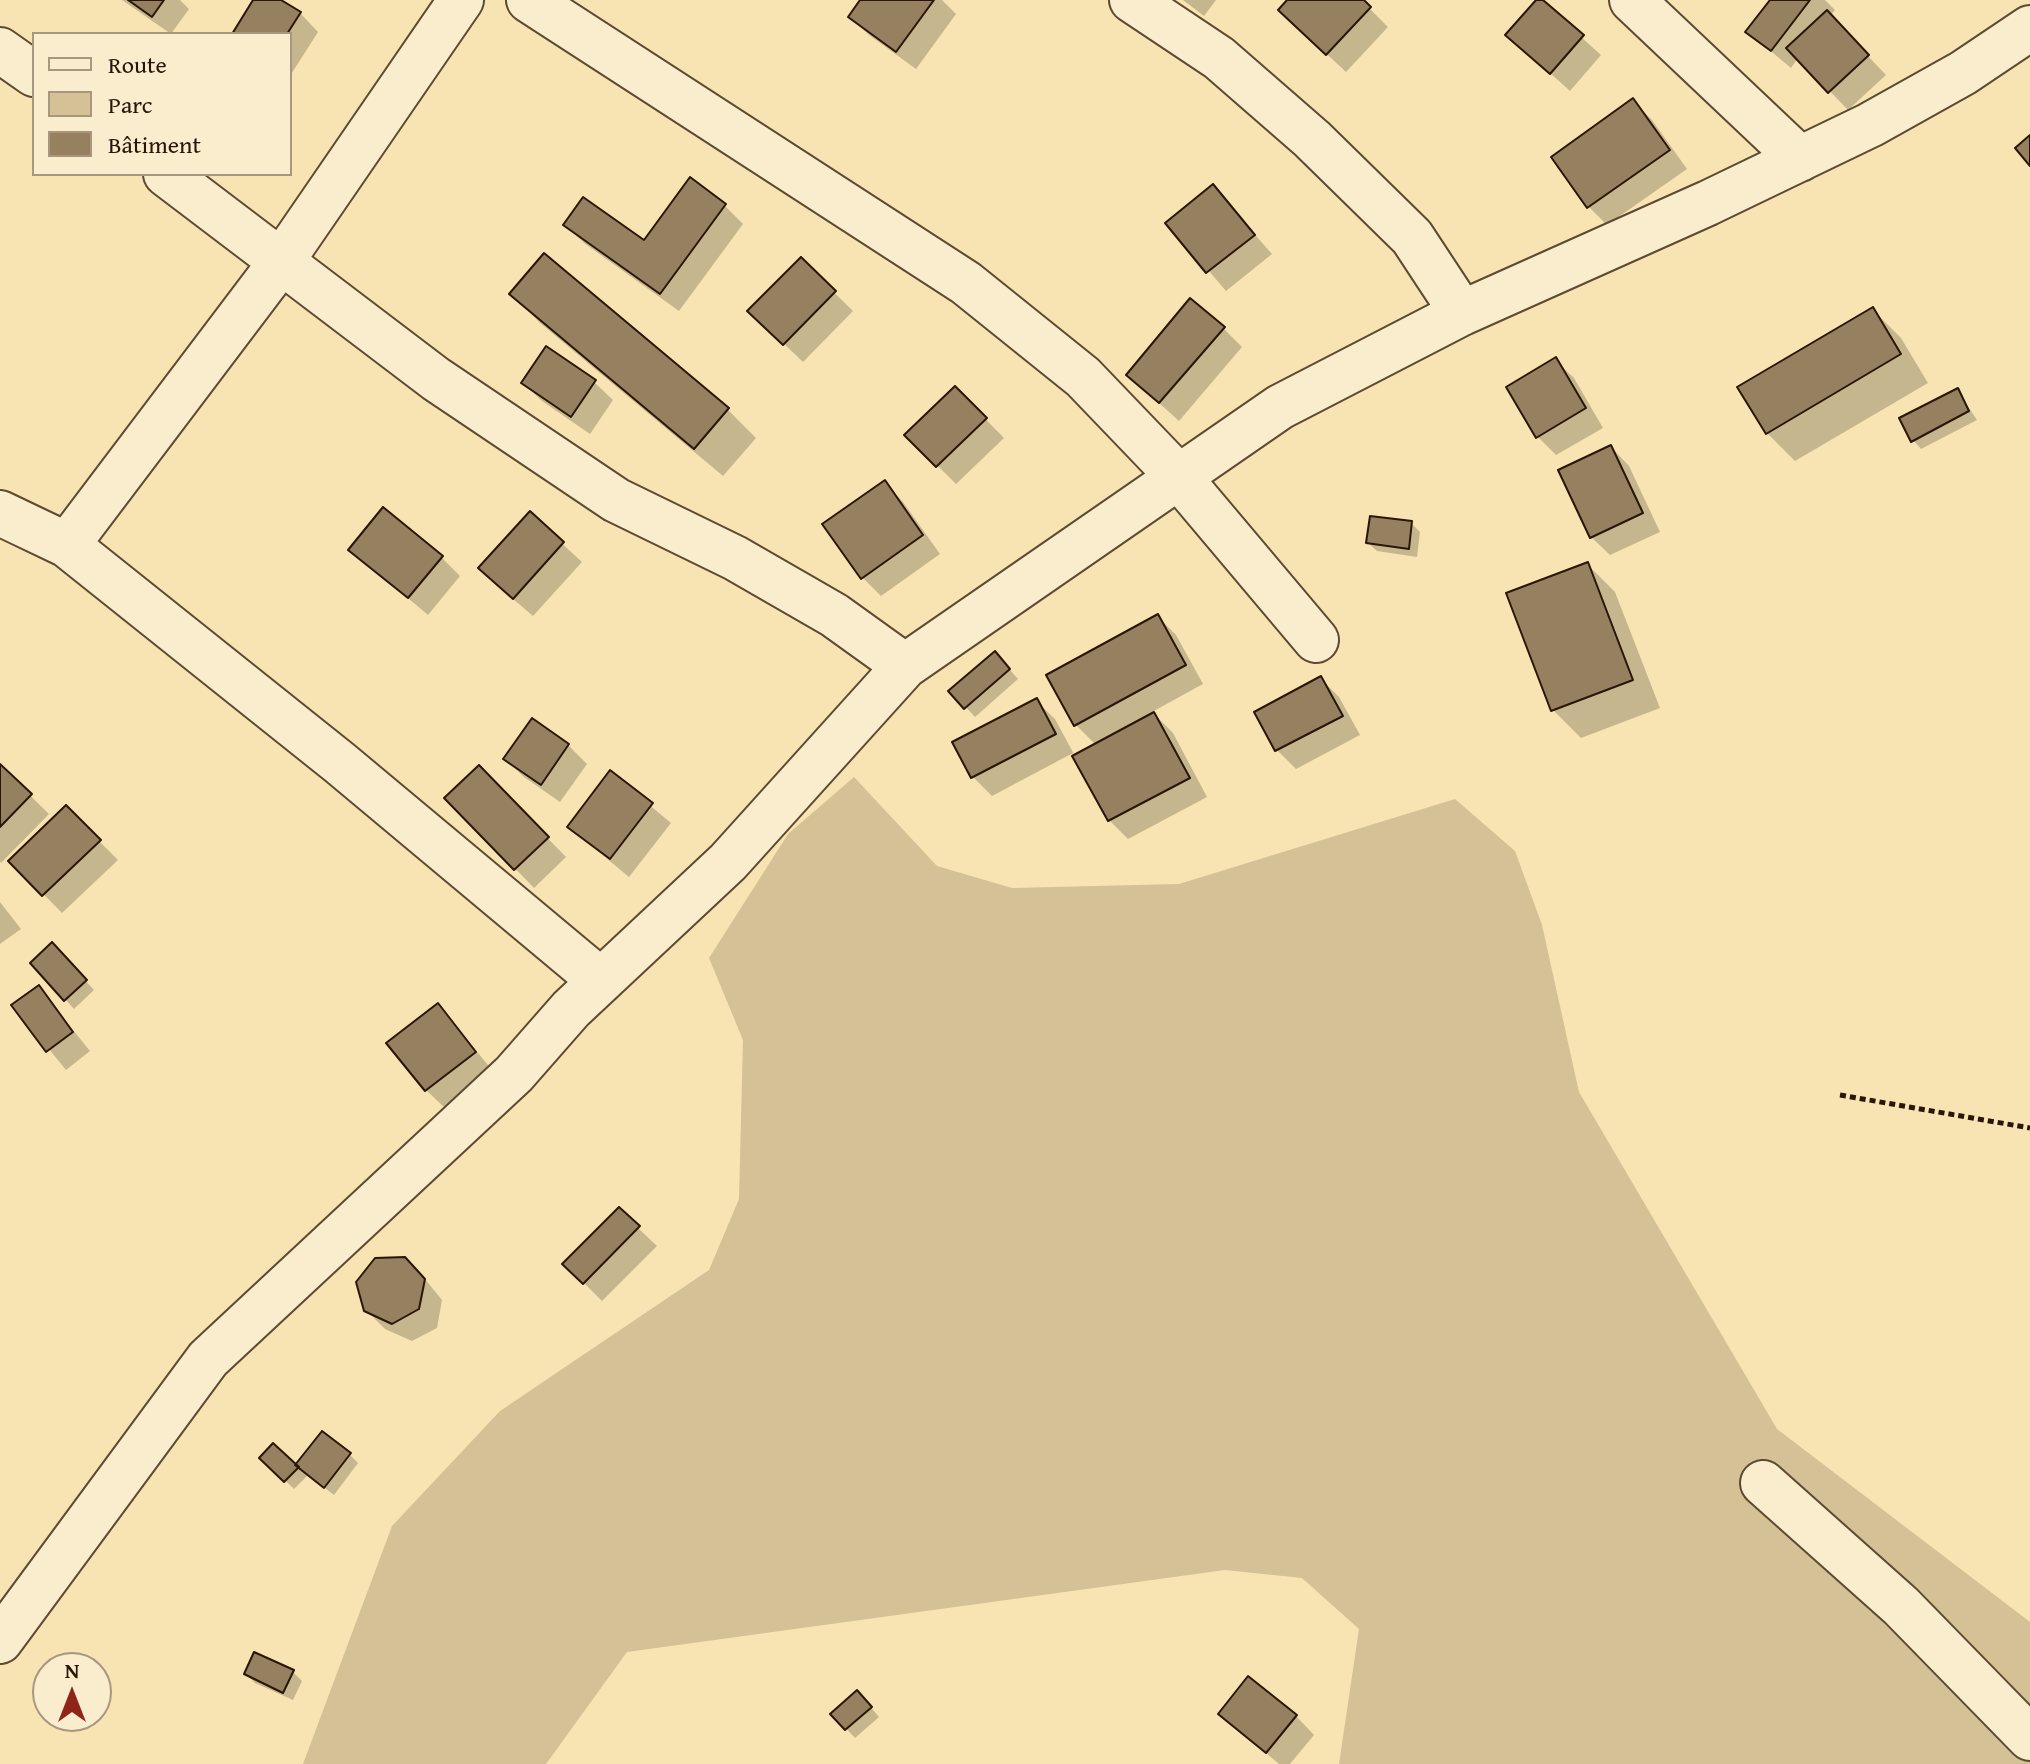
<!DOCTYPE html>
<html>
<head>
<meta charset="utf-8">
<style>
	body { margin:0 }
	#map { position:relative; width:2030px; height:1764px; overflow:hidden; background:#f7e4b2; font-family:"Gentium Book Plus",serif }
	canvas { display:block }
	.legend { position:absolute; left:32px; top:32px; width:260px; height:144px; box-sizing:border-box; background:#faedcd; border:2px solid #a7977e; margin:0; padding:10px 14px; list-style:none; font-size:24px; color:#2a1608 }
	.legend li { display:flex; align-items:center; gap:16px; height:40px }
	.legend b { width:40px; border:2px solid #a7977e }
	.north { position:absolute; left:32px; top:1652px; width:80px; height:80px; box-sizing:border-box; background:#faedcd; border:2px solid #a7977e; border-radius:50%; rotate:0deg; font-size:22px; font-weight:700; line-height:32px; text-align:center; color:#2a1608 }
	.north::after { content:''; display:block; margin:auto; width:28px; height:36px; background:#8f2418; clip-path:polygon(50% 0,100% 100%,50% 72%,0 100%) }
</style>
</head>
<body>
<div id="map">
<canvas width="2030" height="1764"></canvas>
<ul class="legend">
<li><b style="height:10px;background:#faedcd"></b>Route</li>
<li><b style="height:22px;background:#d4c195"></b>Parc</li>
<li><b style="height:22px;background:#958160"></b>Bâtiment</li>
</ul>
<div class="north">N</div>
</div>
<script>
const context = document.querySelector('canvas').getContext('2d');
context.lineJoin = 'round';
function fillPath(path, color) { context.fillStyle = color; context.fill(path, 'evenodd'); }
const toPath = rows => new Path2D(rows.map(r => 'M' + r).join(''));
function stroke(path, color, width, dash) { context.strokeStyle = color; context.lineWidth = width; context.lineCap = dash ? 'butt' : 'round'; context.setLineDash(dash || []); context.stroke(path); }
fillPath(toPath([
	[854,777,937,866,1012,888,1179,884,1455,799,1515,851,1542,925,1579,1092,1777,1429,2030,1622,2030,1764,1339,1764,1359,1629,1302,1578,1225,1570,627,1652,546,1764,303,1764,392,1526,500,1411,709,1270,739,1199,743,1040,709,958,788,834]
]), '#d4c195');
fillPath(toPath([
	[122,0,180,0,189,9,171,34],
	[255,0,277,0,300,13,318,32,290,76,290,34,234,34],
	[862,0,942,0,956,14,916,69,869,35,850,17],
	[1183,0,1216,0,1204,16],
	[1290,0,1361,0,1388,27,1346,72,1299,28],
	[1540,0,1601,55,1570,91,1508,35],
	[1772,0,1825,0,1835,10,1830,16,1886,75,1848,110,1798,58,1791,68,1748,32],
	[1633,101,1652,120,1687,169,1607,225,1588,206],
	[1213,187,1272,254,1226,291,1168,223],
	[724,205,743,224,679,311,584,243,566,225,644,243],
	[544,255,728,410,756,438,723,476,539,322,512,294],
	[801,260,853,311,803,362,750,311],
	[1873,310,1901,338,1928,383,1795,461,1767,433],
	[1223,328,1242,347,1179,421,1128,375],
	[1555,360,1574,378,1603,428,1556,455,1538,437],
	[594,382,613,400,590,434,542,401,523,383],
	[955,388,1004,438,956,484,907,435],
	[1957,390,1977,420,1921,449,1913,440],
	[1611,447,1629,466,1660,532,1610,555,1591,537],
	[885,483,903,502,940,554,881,596,862,577],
	[530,514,582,562,533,616,499,587],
	[1411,523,1420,532,1417,557,1377,551,1368,543],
	[351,550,441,557,460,576,428,615],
	[1587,564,1615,592,1660,708,1581,738,1553,710,1509,594],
	[1157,616,1176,635,1203,684,1152,712,1173,733,1207,797,1128,839,1109,820,1073,753,992,796,973,777,955,743,1036,701,1055,719,1075,756,1096,745,1076,725],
	[1004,663,1018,679,975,717,951,691],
	[1321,679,1339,697,1360,735,1296,769,1277,750,1256,713],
	[568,745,587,764,560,802,524,777,505,759],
	[0,766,49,814,1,863,0,861],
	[479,768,566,857,534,888,447,798],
	[611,773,671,823,629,877,569,827],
	[66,808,118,860,62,913,11,861],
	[0,902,21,929,0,944],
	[61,954,94,990,74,1009,33,963],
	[39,988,90,1051,66,1070,14,1006],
	[438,1005,493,1071,445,1108,426,1090],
	[619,1210,657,1246,602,1301,565,1264],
	[424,1278,442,1300,437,1328,412,1341,385,1329,366,1310],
	[350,1455,358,1463,334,1495,308,1475,294,1489,262,1458,296,1467],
	[293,1672,302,1681,293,1700,255,1683,246,1674],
	[866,1702,879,1717,855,1738,833,1714],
	[1220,1714,1296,1716,1314,1735,1290,1764,1279,1764]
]), '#0003');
const building = toPath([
	[128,0,164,0,152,17,128,0],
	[253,0,281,0,301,12,287,34,232,34,253,0],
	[860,0,934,0,896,52,848,17,860,0],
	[1287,0,1364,0,1371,7,1326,55,1278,10,1287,0],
	[1536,0,1543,0,1584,35,1550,74,1505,35,1536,0],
	[1770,0,1810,0,1771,51,1745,32,1770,0],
	[1827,10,1869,55,1828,93,1786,48,1827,10],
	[1633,98,1670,150,1587,208,1551,157,1633,98],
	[2030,135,2030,166,2015,148,2030,135],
	[690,177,726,204,660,294,563,225,583,197,644,240,690,177],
	[1213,184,1255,235,1206,273,1165,223,1213,184],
	[544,253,729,408,694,449,509,294,544,253],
	[801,257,836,291,783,345,747,311,801,257],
	[1190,298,1225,327,1159,403,1126,375,1190,298],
	[1873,307,1901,354,1766,434,1737,387,1873,307],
	[546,346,596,380,571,417,521,383,546,346],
	[1556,357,1586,408,1536,438,1506,387,1556,357],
	[955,386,987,418,936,467,904,435,955,386],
	[1958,388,1969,411,1911,442,1899,418,1958,388],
	[1611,445,1643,513,1590,538,1558,470,1611,445],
	[885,480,923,535,861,579,822,524,885,480],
	[383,507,443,556,408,598,348,550,383,507],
	[530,511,564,542,513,599,478,568,530,511],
	[1370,516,1412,521,1409,549,1366,543,1370,516],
	[1588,562,1633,680,1551,711,1506,593,1588,562],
	[1158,614,1186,665,1074,726,1046,675,1158,614],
	[995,651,1010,669,964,709,948,691,995,651],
	[1321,676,1343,716,1275,751,1254,712,1321,676],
	[1037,698,1056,734,971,778,952,742,1037,698],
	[1154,712,1190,778,1108,821,1072,756,1154,712],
	[532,718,569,744,541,785,503,759,532,718],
	[0,764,32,794,0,827,0,764],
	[479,765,549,837,514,870,444,798,479,765],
	[610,770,653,803,610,859,567,827,610,770],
	[66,805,101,840,42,896,8,861,66,805],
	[52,942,87,980,64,1001,30,963,52,942],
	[39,985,73,1032,46,1052,11,1005,39,985],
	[438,1003,476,1052,425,1091,386,1043,438,1003],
	[619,1207,640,1226,583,1284,562,1264,619,1207],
	[405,1257,425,1279,419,1309,392,1324,364,1311,356,1282,375,1258,405,1257],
	[322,1431,351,1453,324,1488,295,1465,322,1431],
	[273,1443,299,1467,284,1482,259,1458,273,1443],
	[254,1652,294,1670,283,1693,244,1674,254,1652],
	[1248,1676,1297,1715,1266,1753,1218,1714,1248,1676],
	[857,1690,872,1707,845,1730,830,1714,857,1690]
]);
fillPath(building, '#958160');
stroke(building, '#2a1608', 2);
const street = toPath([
	[529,0,966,283,1083,377,1177,475,1316,640],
	[1132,0,1219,58,1312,139,1412,237,1462,313],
	[1632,0,1800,159],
	[0,50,34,74],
	[166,174,436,379,616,500,735,558,834,615,905,666],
	[0,513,67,545,340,763,601,981],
	[67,545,281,262,461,0],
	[1763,1483,1901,1606,2030,1738],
	[0,1641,208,1359,514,1074,571,1009,728,862,905,666,1280,407,1462,313,1708,203,1870,125,1963,73,2030,28]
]);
stroke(street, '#5d4a32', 48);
stroke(toPath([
	[1840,1095,2030,1128]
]), '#2a1608', 5, [6, 4]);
stroke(street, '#faedcd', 44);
</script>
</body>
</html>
